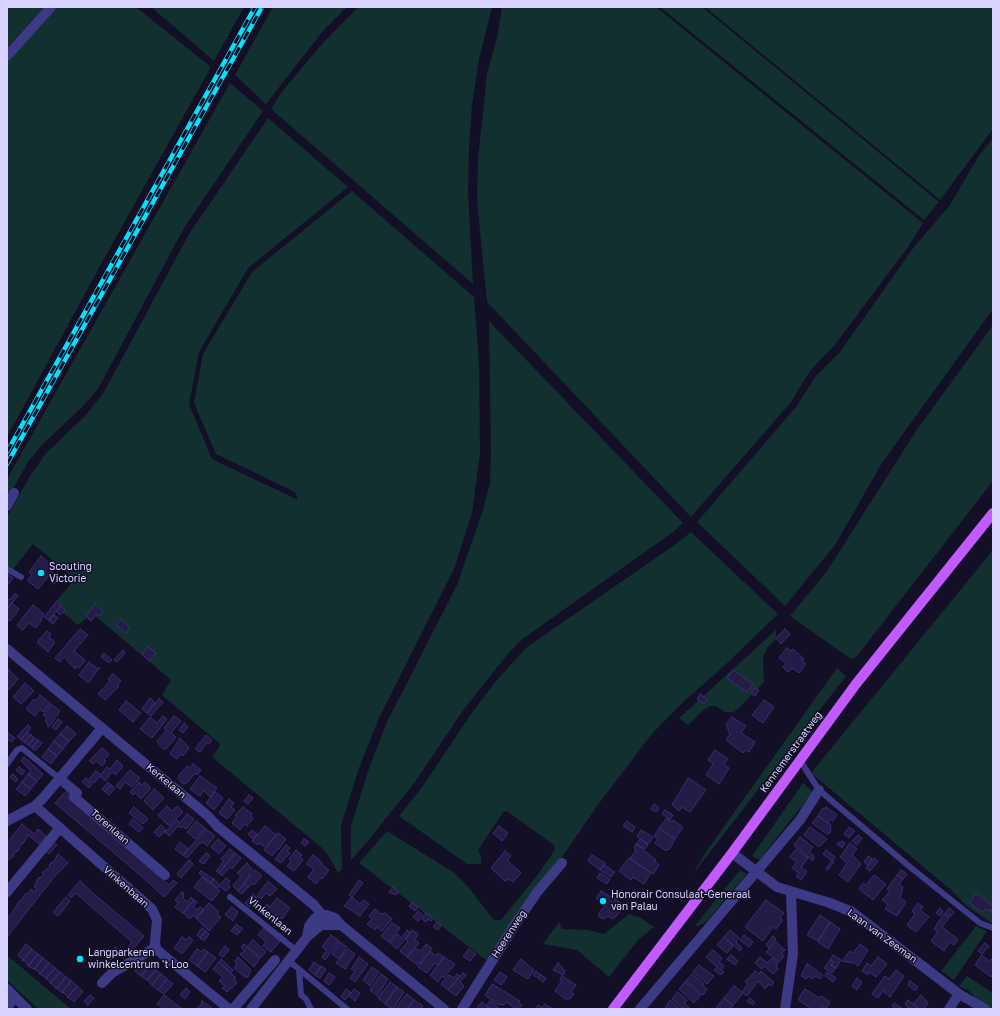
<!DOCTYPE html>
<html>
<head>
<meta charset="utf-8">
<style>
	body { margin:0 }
	#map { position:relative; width:1000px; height:1016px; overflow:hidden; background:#130f26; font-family:"Golos Text",sans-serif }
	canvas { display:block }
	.frame { position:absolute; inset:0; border:8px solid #d9d4ff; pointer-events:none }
</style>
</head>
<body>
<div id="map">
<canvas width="1000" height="1016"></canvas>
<div class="frame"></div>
</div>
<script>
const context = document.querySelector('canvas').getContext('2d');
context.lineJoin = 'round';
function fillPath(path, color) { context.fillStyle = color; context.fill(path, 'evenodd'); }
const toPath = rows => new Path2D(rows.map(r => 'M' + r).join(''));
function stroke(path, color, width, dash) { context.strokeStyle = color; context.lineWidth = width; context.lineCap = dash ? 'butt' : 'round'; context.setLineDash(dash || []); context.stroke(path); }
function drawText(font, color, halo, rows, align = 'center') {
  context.font = font + ' "Golos Text",sans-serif'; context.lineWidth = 3; context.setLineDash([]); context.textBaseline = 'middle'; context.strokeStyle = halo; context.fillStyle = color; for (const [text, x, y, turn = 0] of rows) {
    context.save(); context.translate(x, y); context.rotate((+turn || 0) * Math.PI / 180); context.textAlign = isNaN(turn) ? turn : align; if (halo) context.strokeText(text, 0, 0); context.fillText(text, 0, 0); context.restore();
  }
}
fillPath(toPath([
	[7,7,44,7,7,48],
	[55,7,136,7,211,67,105,257,7,437,7,60],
	[151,7,244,7,214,61],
	[273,7,347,7,323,31,266,104,235,75],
	[358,7,492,7,479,59,472,105,469,148,468,192,473,284,271,109,281,93,321,45],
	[502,7,656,7,923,223,908,247,834,346,810,371,791,402,691,517,487,302,477,200,478,160,487,74,497,38],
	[660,7,702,7,939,202,924,220],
	[705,7,993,7,993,129,940,200],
	[230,83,263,111,184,228,98,389,82,407,41,446,28,462,7,500,7,479],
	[268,118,348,187,248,268,199,352,189,404,212,459,298,500,295,492,216,454,194,403,203,354,252,272,352,191,474,297,479,362,480,453,472,513,454,569,379,718,359,768,341,825,342,869,338,873,330,858,322,848,212,757,220,746,219,743,162,695,171,680,92,613,78,625,53,605,75,579,33,544,7,577,7,517,30,476,46,453,85,416,104,392,189,234],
	[993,138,993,309,882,463,835,545,785,606,697,522,796,407,816,376,840,352,914,247,950,205,978,157],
	[489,321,683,523,673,532,521,640,507,655,464,709,415,782,367,842,351,860,351,826,368,771,387,722,457,585,482,513,490,483,491,454],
	[993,325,993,481,857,656,851,659,790,616,827,571,916,431],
	[691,532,778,614,723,667,682,703,651,735,597,806,490,963,359,863,387,831,453,872,469,888,494,920,501,920,536,877,555,850,554,845,508,812,504,811,478,850,481,857,481,864,467,864,399,816,423,786,471,714,496,681,527,647,676,544],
	[993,550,993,924,967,906,950,889,811,773],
	[776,630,776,639,768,647,763,657,764,682,740,707,734,712,725,712,716,706,711,706,703,710,688,725,679,718],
	[837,668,846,676,693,874,703,856],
	[803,783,813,792,759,860,752,856],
	[740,870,747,874,705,923,694,927],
	[629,914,641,918,654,927,638,940,609,977,577,950,543,944,559,922,562,929,588,930,604,934],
	[976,926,987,931,954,980,941,971],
	[8,956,71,1009,38,1009,7,980],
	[967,976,993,993,993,1009,984,1006,969,991,959,986]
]), '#12302f');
const building = toPath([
	[41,556,55,568,38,589,27,580,32,575,29,572,41,556],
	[9,575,13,578,7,586,7,578,9,575],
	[54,575,58,578,54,584,50,581,54,575],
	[15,594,18,596,7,609,7,599,9,600,15,594],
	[57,601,61,605,49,620,44,617,57,601],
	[12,603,19,609,10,621,7,619,7,609,12,603],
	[95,604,103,611,99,616,97,614,91,621,86,616,95,604],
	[33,605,44,614,41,619,42,620,36,628,29,623,23,630,17,625,33,605],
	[61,606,65,610,60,615,56,611,61,606],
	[54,615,58,618,53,624,49,621,54,615],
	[121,620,130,627,126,633,116,625,121,620],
	[80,629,88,635,74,651,85,660,79,668,77,666,75,669,64,657,60,662,55,658,80,629],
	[785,629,790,634,781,644,776,638,785,629],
	[47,631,51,634,49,637,55,642,48,652,37,642,47,631],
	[148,647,156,653,149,661,142,654,148,647],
	[787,648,791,651,793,649,804,659,802,661,806,664,799,673,792,668,788,672,783,667,786,663,779,658,787,648],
	[123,650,125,653,117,662,114,660,123,650],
	[104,653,112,660,109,663,101,657,104,653],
	[89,662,98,669,100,667,88,683,79,675,89,662],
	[8,669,18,679,9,690,7,688,8,669],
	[733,670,753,684,747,692,727,678,733,670],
	[113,674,121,681,117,685,119,686,105,700,98,694,110,681,108,679,113,674],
	[25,683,34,691,21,704,13,697,25,683],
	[755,688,759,690,755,696,751,693,755,688],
	[700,694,707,699,704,704,697,699,700,694],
	[40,695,50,703,43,712,40,709,35,716,26,709,34,699,36,701,40,695],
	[150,698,155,703,147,713,142,709,150,698],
	[159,699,163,702,151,716,147,713,159,699],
	[764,700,774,707,763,723,752,715,764,700],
	[126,701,141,713,133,722,119,710,126,701],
	[51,704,60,711,49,727,47,726,48,724,45,721,47,718,43,715,51,704],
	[163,716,167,719,152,738,140,729,150,717,157,723,163,716],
	[174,716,181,721,171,733,176,737,166,749,163,749,157,741,167,730,164,728,174,716],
	[732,717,746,726,741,733,755,742,749,752,745,750,743,753,726,740,730,734,726,724,732,717],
	[58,719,62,722,56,730,52,727,58,719],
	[184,723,188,727,183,733,179,730,184,723],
	[28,725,31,728,21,740,17,736,28,725],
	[67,726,76,734,69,741,60,734,67,726],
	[27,732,31,735,24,742,21,740,27,732],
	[8,733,15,738,12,742,7,739,8,733],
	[60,734,69,741,63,749,54,741,60,734],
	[31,735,34,738,28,745,24,742,31,735],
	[206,735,212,740,209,744,207,743,200,752,195,749,206,735],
	[34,738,38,740,32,748,28,745,34,738],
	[180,738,189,748,183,756,181,754,177,759,170,754,180,738],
	[38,740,42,743,35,751,32,748,38,740],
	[54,741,63,749,57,756,48,749,54,741],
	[102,748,109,754,104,760,106,761,102,766,96,761,93,764,89,761,102,748],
	[48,749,57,756,51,764,42,757,48,749],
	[715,750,728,759,724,764,729,768,719,784,706,775,713,764,708,760,715,750],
	[24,757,43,774,37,781,28,774,31,771,21,761,24,757],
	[117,760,123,766,116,775,112,772,105,781,100,776,107,767,110,769,117,760],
	[193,764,201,770,197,775,195,773,186,784,182,783,178,778,179,775,187,766,190,768,193,764],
	[19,767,25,771,22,775,16,770,19,767],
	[130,770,140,778,132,787,125,782,120,789,116,786,130,770],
	[96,771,101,775,94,783,89,779,96,771],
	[13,774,18,779,16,782,10,777,13,774],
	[28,774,37,781,31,789,22,782,28,774],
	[200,776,217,788,210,797,204,791,200,796,190,789,200,776],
	[86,778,92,784,89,788,82,782,86,778],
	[688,778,706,790,690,812,682,807,679,811,672,805,688,778],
	[22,782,31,789,25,796,16,789,22,782],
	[108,782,111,785,105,792,102,789,108,782],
	[139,782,142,785,145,782,151,788,141,799,135,793,133,795,130,792,139,782],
	[111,785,115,788,109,795,105,792,111,785],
	[68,789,72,792,67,797,169,885,173,880,177,883,164,897,139,874,55,803,68,789],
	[154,789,164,798,153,810,144,801,154,789],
	[215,792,223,798,214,810,206,803,215,792],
	[249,795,253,798,248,804,244,801,249,795],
	[229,799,234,803,231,807,235,810,227,819,219,813,229,799],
	[654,804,659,808,656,812,651,809,654,804],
	[167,806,172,811,177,806,183,812,169,826,158,815,167,806],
	[134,807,148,819,143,824,129,813,134,807],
	[243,807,252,814,250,816,253,818,247,826,244,824,240,830,232,823,237,816,235,815,243,807],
	[826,807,837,815,833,821,831,819,828,823,818,816,823,808,825,809,826,807],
	[665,810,673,815,670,820,662,814,665,810],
	[187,814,194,819,186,829,183,826,181,828,178,826,169,836,165,832,177,820,180,823,187,814],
	[818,816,831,825,830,833,827,834,812,823,818,816],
	[667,818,671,822,673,820,683,827,675,839,659,828,667,818],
	[133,819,143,828,139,832,129,824,133,819],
	[196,821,205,828,195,839,187,832,196,821],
	[627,821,635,827,632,832,623,826,627,821],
	[22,824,34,834,38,829,46,836,39,844,28,835,23,844,22,843,17,852,16,851,13,855,14,856,7,861,7,843,22,824],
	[161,825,166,830,159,837,154,832,161,825],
	[265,826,276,835,266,848,260,843,258,845,252,841,265,826],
	[499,826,508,833,502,841,493,833,499,826],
	[810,827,827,839,819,847,804,835,810,827],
	[849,827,855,831,849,838,844,834,849,827],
	[659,828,675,839,669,850,668,849,666,851,655,843,658,839,654,836,659,828],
	[206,829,215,836,207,846,203,842,199,844,187,858,183,855,206,829],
	[252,830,257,834,253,839,248,834,252,830],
	[641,830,653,837,648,844,637,836,641,830],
	[278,833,286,839,279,849,278,848,272,856,264,850,278,833],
	[858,835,862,838,857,845,852,841,858,835],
	[800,837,813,847,809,852,814,856,813,861,794,845,800,837],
	[218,839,226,846,219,854,211,847,218,839],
	[304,839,309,842,305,846,301,843,304,839],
	[640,839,648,845,645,849,636,844,640,839],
	[52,841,57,845,49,854,45,850,52,841],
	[842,841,845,843,842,848,837,844,838,842,840,843,842,841],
	[180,842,188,849,183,855,175,849,180,842],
	[850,843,857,849,852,855,861,864,848,882,839,875,847,863,840,857,850,843],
	[636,844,656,860,655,862,659,865,653,874,630,859,636,850,634,848,636,844],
	[286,845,290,848,287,851,290,853,281,863,275,859,286,845],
	[230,849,235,853,219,873,216,871,224,861,221,859,230,849],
	[796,849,808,858,801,867,807,872,801,880,796,876,799,873,792,868,797,862,790,857,796,849],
	[296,850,302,855,300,857,303,860,294,871,287,866,291,861,289,859,296,850],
	[826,850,835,857,832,861,823,854,826,850],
	[505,851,511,856,507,860,521,873,513,882,509,879,505,881,491,868,505,851],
	[206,853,210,856,204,864,199,861,206,853],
	[235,853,241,858,232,869,230,867,222,876,219,873,235,853],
	[58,854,68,863,54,877,7,937,7,916,9,917,20,900,21,901,26,893,28,894,31,889,35,892,37,889,34,887,37,882,36,881,39,877,40,878,44,874,42,873,50,867,49,866,51,862,53,863,58,854],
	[313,855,319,859,318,860,322,863,321,864,329,870,322,879,320,878,316,884,308,877,314,869,306,864,313,855],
	[592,855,605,863,600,870,588,861,592,855],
	[868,856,872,859,868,865,864,862,868,856],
	[629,858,651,873,644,884,633,877,631,880,619,871,629,858],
	[874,858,878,861,870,871,866,868,874,858],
	[189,860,193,864,181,878,177,874,189,860],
	[832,860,834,862,828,870,826,869,832,860],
	[247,863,253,870,249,874,250,876,238,891,233,886,241,876,237,873,247,863],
	[604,865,615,872,611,877,600,870,604,865],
	[255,870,262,876,254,885,252,883,248,888,244,884,255,870],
	[901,870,907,874,903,879,897,875,901,870],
	[201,871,214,879,211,883,199,873,201,871],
	[600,873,610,879,607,884,597,878,600,873],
	[874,875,886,884,873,900,859,889,863,883,866,885,874,875],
	[897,875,903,879,899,884,903,887,900,898,906,902,897,916,885,909,888,904,882,900,890,891,887,889,897,875],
	[202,877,220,891,212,901,194,887,202,877],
	[226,878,230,881,228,884,230,887,226,891,219,886,226,878],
	[214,879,220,885,217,888,211,883,214,879],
	[359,880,363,883,352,897,349,895,359,880],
	[80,881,95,895,144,936,132,950,128,947,132,942,95,910,76,893,71,898,68,895,80,881],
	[268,881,277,889,270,896,266,893,261,899,257,896,268,881],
	[244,884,248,887,242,894,238,891,244,884],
	[393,887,399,892,396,895,389,892,393,887],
	[601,891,623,904,619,910,621,911,613,919,608,916,604,919,599,917,599,913,605,905,596,898,601,891],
	[182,892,184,894,183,898,187,902,191,897,194,900,183,913,175,907,178,903,175,900,182,892],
	[976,893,993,906,991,911,986,909,983,912,981,912,969,902,976,893],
	[253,894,257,898,249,907,245,903,253,894],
	[66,897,70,901,58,916,53,912,66,897],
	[352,897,360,904,363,900,369,904,360,916,344,906,352,897],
	[277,898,290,908,282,919,276,915,274,918,262,911,267,904,270,907,277,898],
	[194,900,197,902,193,907,197,910,200,907,204,910,196,918,193,915,190,919,183,913,194,900],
	[766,900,784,913,780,918,783,920,776,929,773,927,763,941,745,927,766,900],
	[209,903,219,912,217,914,221,917,209,931,196,918,209,903],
	[412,903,418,907,415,911,409,906,412,903],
	[918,903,923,907,920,910,929,917,916,932,907,925,915,914,912,911,918,903],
	[232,907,238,912,233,921,225,914,232,907],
	[940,908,943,911,940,916,936,913,940,908],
	[949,908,954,912,950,917,945,913,949,908],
	[375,909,381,914,385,913,392,919,382,931,377,927,375,930,367,924,372,919,369,916,375,909],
	[418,911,423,915,418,921,413,917,418,911],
	[426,913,433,918,431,921,428,919,426,922,422,919,426,913],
	[944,914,949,918,942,927,958,939,954,945,950,942,944,951,931,941,938,932,934,929,944,914],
	[820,915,830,922,818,941,807,935,820,915],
	[437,922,441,926,438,930,433,927,437,922],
	[830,922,840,929,828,949,818,942,830,922],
	[392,923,400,928,389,942,381,936,392,923],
	[236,924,243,929,240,932,234,927,236,924],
	[234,927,240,932,237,935,231,931,234,927],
	[202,928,206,931,200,938,197,935,202,928],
	[264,928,280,941,271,952,263,946,266,942,258,935,264,928],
	[407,930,410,933,397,949,390,943,397,934,402,938,407,930],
	[412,930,418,934,415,940,419,943,407,957,400,951,408,941,406,939,412,930],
	[730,930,739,938,736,942,742,948,740,951,724,937,730,930],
	[206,931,209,934,204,941,200,938,206,931],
	[331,935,339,941,325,960,322,957,327,950,322,947,331,935],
	[744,935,753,942,749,947,740,940,744,935],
	[773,936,776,939,769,948,766,945,773,936],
	[182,937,186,940,189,937,193,940,182,954,174,948,182,937],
	[724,937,733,946,727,953,717,945,724,937],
	[253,940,266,952,260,958,247,947,253,940],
	[340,942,347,947,339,959,332,954,340,942],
	[776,942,785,950,781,954,784,956,779,962,766,952,776,942],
	[985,943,989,946,982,954,978,951,985,943],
	[26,944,32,949,22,961,23,960,18,955,26,944],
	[244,944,260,958,254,967,240,954,245,951,241,947,244,944],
	[426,944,432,948,420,964,419,962,417,965,407,957,415,948,421,951,426,944],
	[860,944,868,950,858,966,853,962,852,963,842,961,850,951,853,953,860,944],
	[225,946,229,950,223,957,219,954,225,946],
	[115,947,120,951,111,960,106,956,115,947],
	[32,949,38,954,28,966,24,960,22,961,32,949],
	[197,949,202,952,204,949,208,952,197,966,189,960,197,949],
	[348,949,355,954,345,969,336,963,348,949],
	[469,949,476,954,470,961,463,956,469,949],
	[713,950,722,958,719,962,724,966,721,970,724,972,721,975,714,970,717,967,706,957,713,950],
	[430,951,436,956,438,953,444,957,438,965,435,963,427,973,418,967,430,951],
	[208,952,216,958,205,972,197,966,208,952],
	[38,954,43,958,34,970,34,969,28,966,38,954],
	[731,955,738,961,735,965,727,959,731,955],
	[833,955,841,960,836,968,831,965,833,962,830,960,833,955],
	[982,955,989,961,993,958,993,974,991,977,975,965,982,955],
	[238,957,251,970,248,977,245,977,234,968,237,964,235,961,238,957],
	[359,957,368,964,355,982,350,978,355,971,351,969,359,957],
	[444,957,455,964,444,978,442,976,438,982,430,975,444,957],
	[760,957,767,963,772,958,778,963,776,965,778,969,773,974,764,966,762,969,755,963,760,957],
	[878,957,887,964,876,977,869,972,868,975,862,971,867,963,871,966,878,957],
	[43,958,49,963,39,975,40,973,35,969,34,970,43,958],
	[221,959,233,970,231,973,219,962,221,959],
	[521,959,534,970,528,979,513,970,521,959],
	[144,960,150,965,141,976,135,971,144,960],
	[830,960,833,962,831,965,836,968,832,973,824,968,830,960],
	[219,962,236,978,234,980,237,983,227,992,222,988,225,986,219,981,223,977,213,969,219,962],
	[314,962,321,967,315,975,309,970,314,962],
	[49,963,55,968,45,979,46,978,40,974,39,975,49,963],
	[558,963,565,971,563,975,553,970,558,963],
	[807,964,823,975,820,979,815,976,812,979,808,976,806,979,801,976,807,964],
	[150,965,156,970,147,980,141,976,150,965],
	[699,965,714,976,707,984,693,972,699,965],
	[321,966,326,969,320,978,315,975,321,966],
	[372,967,379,972,370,986,363,980,372,967],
	[55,968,60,972,50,984,51,983,46,978,45,979,55,968],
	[156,970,161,974,152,985,147,980,156,970],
	[896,970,904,976,890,997,883,991,878,998,872,994,885,976,889,979,896,970],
	[536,971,541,975,538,978,533,975,536,971],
	[755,971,759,974,761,971,774,982,771,986,769,984,765,989,758,981,747,996,742,992,748,984,745,982,755,971],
	[60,972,66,977,56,989,51,983,50,984,60,972],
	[500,972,507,977,501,985,494,980,500,972],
	[827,972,836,978,833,982,825,976,827,972],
	[329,973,335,977,329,985,324,981,329,973],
	[463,973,466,975,460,982,464,986,456,996,448,990,463,973],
	[161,974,167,979,158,990,152,985,161,974],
	[381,974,388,979,377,996,370,990,381,974],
	[457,974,460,976,448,990,441,984,449,975,454,978,457,974],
	[692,974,704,984,703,986,707,989,703,995,686,981,692,974],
	[541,975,546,978,543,982,538,978,541,975],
	[562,976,576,985,571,992,574,994,570,999,565,999,555,991,562,980,560,979,562,976],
	[66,977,71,981,62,993,57,988,56,989,66,977],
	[857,978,862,982,857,990,852,986,857,978],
	[167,979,173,984,164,994,158,990,167,979],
	[71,981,77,986,67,998,68,997,63,992,62,993,71,981],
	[910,981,918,987,915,991,908,985,910,981],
	[390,982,397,987,385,1004,378,998,390,982],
	[685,982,701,995,694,1003,679,989,685,982],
	[492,984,520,1001,518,1002,522,1005,519,1009,516,1009,506,1002,504,1005,497,1004,485,995,492,984],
	[77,986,83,991,74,1002,68,997,67,998,77,986],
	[734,986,743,993,733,1005,724,998,734,986],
	[397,987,404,992,393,1009,385,1004,397,987],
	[186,988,190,992,185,999,180,995,186,988],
	[346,989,351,993,345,1000,341,997,346,989],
	[354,989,360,993,355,1001,349,996,354,989],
	[805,989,819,998,821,996,830,1002,826,1009,821,1006,819,1009,812,1009,801,1002,798,999,805,989],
	[678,992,687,1000,684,1004,689,1007,687,1009,681,1007,672,999,678,992],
	[407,994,414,1000,407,1009,395,1009,407,994],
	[90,995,94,998,88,1005,84,1001,90,995],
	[164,995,182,1009,164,1009,157,1004,164,995],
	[921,995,928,1003,924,1009,919,1009,913,1004,921,995],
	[724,998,733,1005,730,1009,717,1009,716,1008,724,998],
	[750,998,755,1002,753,1005,747,1001,750,998],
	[414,1000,423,1006,420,1009,407,1009,414,1000],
	[670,1000,680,1009,682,1009,666,1009,665,1008,670,1000],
	[908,1000,913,1004,919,1009,909,1009,905,1004,908,1000],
	[202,1001,213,1009,196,1009,201,1005,202,1001],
	[490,1001,500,1009,491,1009,486,1006,490,1001],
	[482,1002,486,1006,491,1009,476,1009,482,1002],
	[894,1003,903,1009,896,1009,892,1006,894,1003],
	[545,1004,553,1009,535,1009,538,1005,542,1008,545,1004]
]);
fillPath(building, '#241b47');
stroke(building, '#3b2d73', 1);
stroke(toPath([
	[7,569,21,577],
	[799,759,819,790,910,867,980,923,993,928],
	[7,764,17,750,22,748,60,779],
	[230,897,297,951],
	[289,961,347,1009],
	[299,970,301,995,306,999,311,1009]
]), '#3d3a85', 6);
stroke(toPath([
	[7,56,51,7],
	[7,506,14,493],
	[7,649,208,816,217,826,314,905,322,915,323,925],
	[60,779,77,793,74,797,165,875],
	[35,806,152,909,157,920,155,942,156,949,229,1009],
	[7,821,35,806,44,797,102,728],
	[732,853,777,887,830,903,852,912,959,994,985,1009],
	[7,892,59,829],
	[307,937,309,926,315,918,326,915,335,918,341,925,444,1009],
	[102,983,112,973,156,947],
	[7,989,27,1009],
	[7,1007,15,998],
	[233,1009,275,960],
	[251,1009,307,937,321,925,341,925],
	[462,1009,516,923,538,891,562,863],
	[640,1009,800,820,819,790],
	[785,1009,793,954,791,892],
	[949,1009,959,994]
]), '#3d3a85', 10);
stroke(toPath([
	[613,1009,732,853,856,684,993,513]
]), '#c25bff', 10);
const rail = toPath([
	[7,452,255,7],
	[7,464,262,7]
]);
stroke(rail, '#00e5ff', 4.5);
stroke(rail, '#130f26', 3, [9]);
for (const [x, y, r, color] of [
	[41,573,4,"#00e5ff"],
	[603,901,4,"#00e5ff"],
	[80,959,4,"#00e5ff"]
]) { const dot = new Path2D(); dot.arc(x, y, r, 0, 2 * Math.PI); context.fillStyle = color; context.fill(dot); stroke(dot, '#130f26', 1.5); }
drawText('10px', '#d9d4ff', '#130f26', [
	["Scouting",49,567],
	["Victorie",49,579],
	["Honorair Consulaat-Generaal",611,895],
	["van Palau",611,907],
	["Langparkeren",88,953],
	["winkelcentrum 't Loo",88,965]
], 'left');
drawText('10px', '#d9d4ff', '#130f26', [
	["Kennemerstraatweg",791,752,-54],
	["Kerkelaan",166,781,40],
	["Torenlaan",110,827,41],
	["Vinkenbaan",126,887,41],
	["Vinkenlaan",270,916,39],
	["Heerenweg",509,934,-57],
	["Laan van Zeeman",882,936,36]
]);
</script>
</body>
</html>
